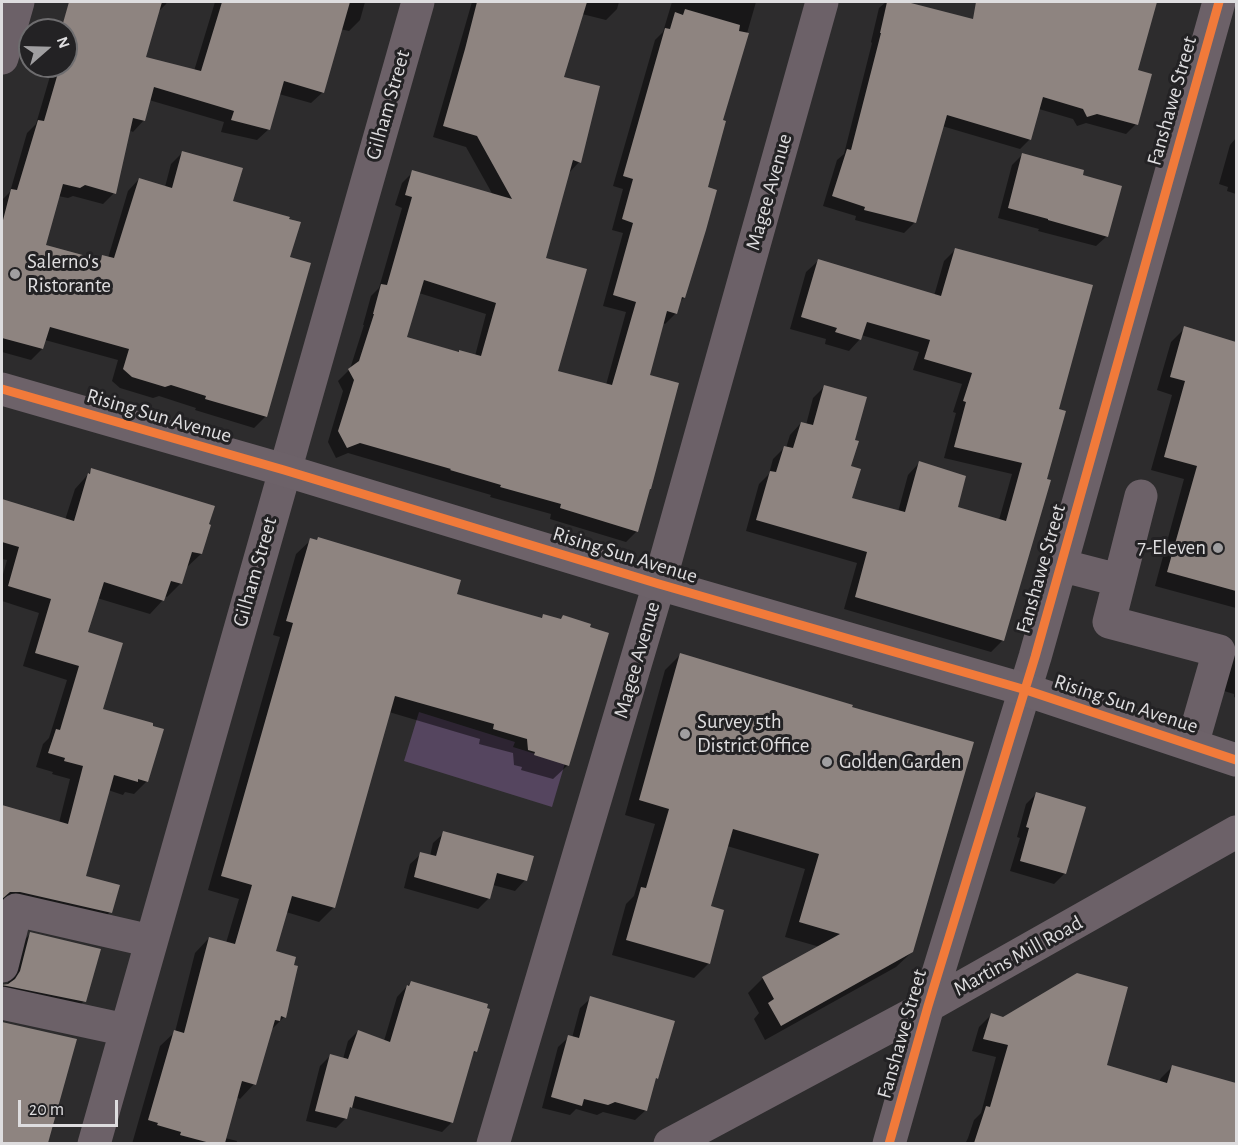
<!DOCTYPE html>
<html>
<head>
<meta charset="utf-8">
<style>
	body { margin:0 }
	#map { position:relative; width:1238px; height:1145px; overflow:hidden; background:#2d2c2d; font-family:"Alegreya Sans",sans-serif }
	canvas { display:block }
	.frame { position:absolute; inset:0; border:3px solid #dedddf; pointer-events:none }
	.north { position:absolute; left:18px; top:18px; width:60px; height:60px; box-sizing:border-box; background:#232224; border:2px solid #6e6d6f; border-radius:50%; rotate:70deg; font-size:16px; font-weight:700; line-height:24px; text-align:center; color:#dedddf }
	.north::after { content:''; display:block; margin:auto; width:21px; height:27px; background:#a09fa1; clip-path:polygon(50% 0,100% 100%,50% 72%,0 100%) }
	.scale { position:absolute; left:18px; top:1100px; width:100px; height:27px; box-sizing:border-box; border:3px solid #dedddf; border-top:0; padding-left:8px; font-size:18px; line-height:21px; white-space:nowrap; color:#dedddf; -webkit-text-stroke:4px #232224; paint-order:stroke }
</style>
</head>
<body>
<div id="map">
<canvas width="1238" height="1145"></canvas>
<div class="frame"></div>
<div class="north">N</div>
<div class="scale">20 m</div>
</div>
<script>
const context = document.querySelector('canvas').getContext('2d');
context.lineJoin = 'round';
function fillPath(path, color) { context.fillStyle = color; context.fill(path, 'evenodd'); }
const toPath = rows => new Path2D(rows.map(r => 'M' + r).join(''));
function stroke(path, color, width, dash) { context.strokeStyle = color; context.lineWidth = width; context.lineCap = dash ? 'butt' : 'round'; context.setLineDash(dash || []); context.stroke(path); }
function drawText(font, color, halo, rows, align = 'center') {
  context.font = font + ' "Alegreya Sans",sans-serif'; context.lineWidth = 6; context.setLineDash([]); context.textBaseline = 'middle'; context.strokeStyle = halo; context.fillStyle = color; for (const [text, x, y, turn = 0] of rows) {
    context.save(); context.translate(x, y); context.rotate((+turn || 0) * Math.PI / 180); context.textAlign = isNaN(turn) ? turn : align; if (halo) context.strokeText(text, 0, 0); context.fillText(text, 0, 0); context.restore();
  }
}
fillPath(toPath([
	[419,712,515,742,513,747,565,763,552,807,404,761]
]), '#55455f');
fillPath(toPath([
	[70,2,167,2,166,4,157,13,144,58,194,71,215,2,365,2,360,20,349,31,340,29,323,92,311,103,279,94,269,129,257,140,221,132,224,122,149,100,144,120,133,132,129,130,114,193,103,204,73,196,68,198,58,196,44,246,99,261,103,257,108,258,128,191,139,179,165,187,171,164,183,152,288,258,266,416,254,428,195,410,196,408,159,396,153,398,120,388,112,381,118,360,45,340,42,349,31,360,2,352,2,200,10,192,27,133,36,124,53,66,66,66,66,30,61,30],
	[472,2,619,2,617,9,606,20,582,14,562,78,579,162,568,174,545,259,556,372,606,385,626,312,603,306,623,233,612,230,623,189,613,186,655,40,663,32,672,2,756,2,722,120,706,188,684,298,679,302,676,313,665,324,663,323,648,376,637,531,626,542,550,519,551,514,490,497,491,495,348,453,336,458,328,442,343,391,338,381,350,369,364,325,363,325,371,296,379,288,402,208,395,205,402,183,413,172,493,195,466,147,433,137],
	[419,293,486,314,475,356,405,338],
	[886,2,901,2,951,14,1007,34,1016,2,1156,2,1136,71,1136,124,1126,134,1086,123,1077,126,1073,119,1039,109,1030,139,1020,149,942,126,914,223,904,233,855,220,856,216,823,206,837,160,844,154,872,43,871,42,879,8],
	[1236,138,1236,194,1227,191,1228,187,1219,184,1230,145],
	[1022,155,1081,177,1107,236,1096,246,1038,231,1039,229,998,218,1012,165],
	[955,250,1057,410,1003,640,991,652,844,609,857,563,746,531,759,484,769,474,773,459,785,447,786,448,790,435,801,423,806,425,813,398,824,387,853,441,849,467,850,499,898,512,908,475,919,463,956,508,999,520,1012,474,944,458,956,413,953,412,962,384,913,370,919,352,861,335,860,339,849,351,825,344,826,339,790,329,806,272,818,261,934,296,944,261],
	[1185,328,1236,343,1236,608,1155,586,1184,479,1151,470,1172,395,1157,390,1171,342],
	[92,470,201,554,187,567,186,567,181,583,167,597,164,596,163,600,150,614,97,598,87,633,101,710,147,781,134,794,125,792,123,795,108,790,84,877,110,912,97,925,2,905,2,807,59,823,70,779,52,774,53,772,36,767,43,744,49,738,67,680,23,666,39,613,2,601,2,578,7,560,2,559,2,500,65,520,75,489],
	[318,538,455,595,540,619,544,615,568,765,553,779,521,770,522,767,514,765,513,753,479,744,480,739,389,712,334,907,319,922,286,912,274,952,284,1017,270,1031,254,1084,240,1099,236,1097,225,1138,237,1141,236,1144,132,1144,160,1046,175,1032,195,953,209,938,226,943,239,899,208,890,280,637,273,635,296,554,311,540,316,541],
	[1236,646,1236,698,1234,697,1234,694,1224,691],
	[680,655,912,952,896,967,765,1040,754,1019,759,1013,748,993,763,978,820,947,785,937,805,869,727,846,709,907,709,963,694,978,612,955,626,904,634,896,655,824,625,815,665,670],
	[1036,794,1065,873,1054,884,1010,871,1020,838,1017,837,1026,804],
	[444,833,525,880,515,891,493,885,489,898,478,909,404,888,410,864,421,854,430,856,433,843],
	[30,934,84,1001,71,1015,2,1000,2,986,7,986,17,948],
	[411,982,476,1051,471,1056,452,1122,442,1132,350,1107,347,1110,346,1118,336,1128,306,1121,320,1066,330,1056,343,1059,348,1041,358,1031,384,1041,397,997],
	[591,998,656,1078,654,1081,646,1110,635,1120,603,1112,597,1115,576,1109,570,1115,542,1108,558,1047,569,1037,572,1038,580,1008],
	[991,1015,1105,1066,1159,1082,1161,1078,1173,1066,1236,1085,1236,1144,1135,1144,1140,1121,1050,1115,1042,1144,965,1144,968,1138,974,1120,981,1113,996,1057,972,1051,979,1027],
	[2,1024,75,1040,42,1119,35,1144,2,1144]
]), '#0007');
fillPath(toPath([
	[69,2,162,2,146,57,201,71,222,2,350,2,324,93,284,81,270,130,231,120,234,111,154,87,145,121,133,118,116,194,85,185,80,188,63,184,46,245,101,260,102,255,114,258,139,178,172,188,182,151,243,168,233,201,290,217,289,219,301,222,290,257,311,263,267,417,205,399,206,396,171,385,165,387,132,377,123,369,129,349,50,327,43,349,2,338,2,224,11,189,17,190,38,120,44,121,60,66,66,66,66,46,71,30,61,30],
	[477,2,587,2,564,77,600,86,581,163,573,160,546,258,587,269,558,371,612,385,636,302,613,295,633,223,622,219,633,179,623,176,665,28,670,29,675,12,683,15,685,9,740,25,739,31,749,33,723,120,726,121,708,187,717,190,706,230,685,298,682,297,677,314,667,311,650,375,679,383,651,489,650,489,638,532,560,508,561,504,500,487,501,485,450,470,451,469,360,443,347,448,338,431,354,380,348,369,359,361,374,314,373,314,381,284,387,285,412,197,405,195,412,170,512,199,477,136,443,126,465,49],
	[424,280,496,303,481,356,459,350,459,352,407,337],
	[887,2,907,2,973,19,976,2,1157,2,1138,70,1152,74,1138,125,1097,114,1087,117,1083,109,1043,97,1031,140,947,115,916,223,864,210,865,207,832,196,847,149,851,150,881,33,880,33],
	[1022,153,1084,170,1083,175,1122,186,1108,237,1048,220,1048,219,1008,208],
	[955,248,1093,285,1059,409,1066,411,1047,479,1051,480,1004,641,855,597,867,552,756,520,770,471,776,472,784,446,793,448,801,422,813,425,824,385,867,397,855,440,859,441,851,466,861,469,852,498,905,512,919,461,966,476,958,507,1006,521,1022,463,954,447,966,402,963,401,972,373,924,359,930,340,867,322,861,340,835,332,837,328,801,317,818,259,941,296],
	[1184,326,1236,342,1236,591,1167,572,1197,466,1164,457,1185,381,1170,377],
	[91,468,215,506,209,524,211,525,202,554,192,552,182,584,171,581,164,601,104,582,88,632,123,643,103,709,153,723,153,726,164,729,148,782,138,779,138,782,114,775,86,876,120,885,112,913,20,892,10,892,2,899,2,805,68,824,83,766,64,761,65,758,48,753,56,729,60,730,79,666,35,653,51,599,8,586,19,547,2,542,2,499,74,521,88,473,90,474],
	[318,537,461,580,457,594,542,618,543,614,561,619,563,615,591,624,590,627,609,633,569,766,534,755,535,752,528,750,527,739,493,729,494,724,395,696,335,908,292,896,276,951,296,957,294,965,298,966,286,1018,281,1016,280,1021,275,1020,256,1085,242,1081,225,1143,210,1143,180,1135,181,1132,157,1125,158,1123,148,1120,174,1030,184,1033,209,937,235,944,252,885,221,876,293,623,286,621,310,538,317,540],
	[680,653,853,705,852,707,974,742,913,952,781,1026,768,1003,774,999,762,977,840,934,799,922,819,854,733,829,711,906,724,910,710,964,626,940,641,887,646,888,669,809,639,800],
	[1036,792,1086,807,1066,874,1020,861,1029,828,1026,827],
	[443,831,534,856,527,881,497,873,490,899,414,877,420,852,436,856],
	[30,932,101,949,86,1002,2,985,8,984,15,979,20,971],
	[1077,973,1128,987,1107,1065,1167,1083,1172,1065,1236,1083,1236,1143,974,1143,986,1106,990,1107,1008,1045,983,1039,991,1013,1003,1017],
	[411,981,488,1004,487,1008,490,1009,477,1052,474,1051,453,1123,355,1096,352,1108,350,1107,347,1119,315,1111,330,1054,348,1059,358,1030,390,1042,407,985,409,986],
	[590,996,675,1021,658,1079,656,1078,647,1111,615,1102,608,1105,584,1099,582,1106,551,1097,568,1035,579,1038],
	[2,1022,77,1039,48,1143,2,1143]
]), '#8e8480');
stroke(toPath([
	[2,58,18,2],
	[1141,496,1109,622,1219,651,1192,745],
	[1060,565,1118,580],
	[2,966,16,910,151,941],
	[2,1003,126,1030],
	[94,1144,418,2],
	[493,1144,659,584,822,2],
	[670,1144,928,1006,1236,832],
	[889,1144,928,1006,1035,657,1219,2]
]), '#6c6168', 33);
stroke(toPath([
	[2,389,284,470,659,584,1026,690,1236,760]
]), '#6d6269', 33);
stroke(toPath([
	[2,389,284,470,659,584,1026,690,1236,760],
	[889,1144,928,1006,1035,657,1219,2]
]), '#f17a3a', 9);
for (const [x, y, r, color] of [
	[15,274,6,"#a09fa1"],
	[1218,548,6,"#a09fa1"],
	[685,734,6,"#a09fa1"],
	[827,762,6,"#a09fa1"]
]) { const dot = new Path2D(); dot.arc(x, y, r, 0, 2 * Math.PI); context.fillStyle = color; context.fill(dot); stroke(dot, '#232224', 2); }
drawText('21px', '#dedddf', '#232224', [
	["Fanshawe Street",1172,101,-74],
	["Gilham Street",388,105,-74],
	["Magee Avenue",769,192,-74],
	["Rising Sun Avenue",159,416,16],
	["Rising Sun Avenue",625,555,17],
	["Fanshawe Street",1041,569,-74],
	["Gilham Street",255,572,-74],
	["Magee Avenue",637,660,-74],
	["Rising Sun Avenue",1126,704,18],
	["Martins Mill Road",1018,956,-29],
	["Fanshawe Street",902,1034,-74]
]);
drawText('21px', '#dedddf', '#232224', [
	["Salerno's",27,262],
	["Ristorante",27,286],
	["7-Eleven",1206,548,"right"],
	["Survey 5th",697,722],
	["District Office",697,746],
	["Golden Garden",839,762]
], 'left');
</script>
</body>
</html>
